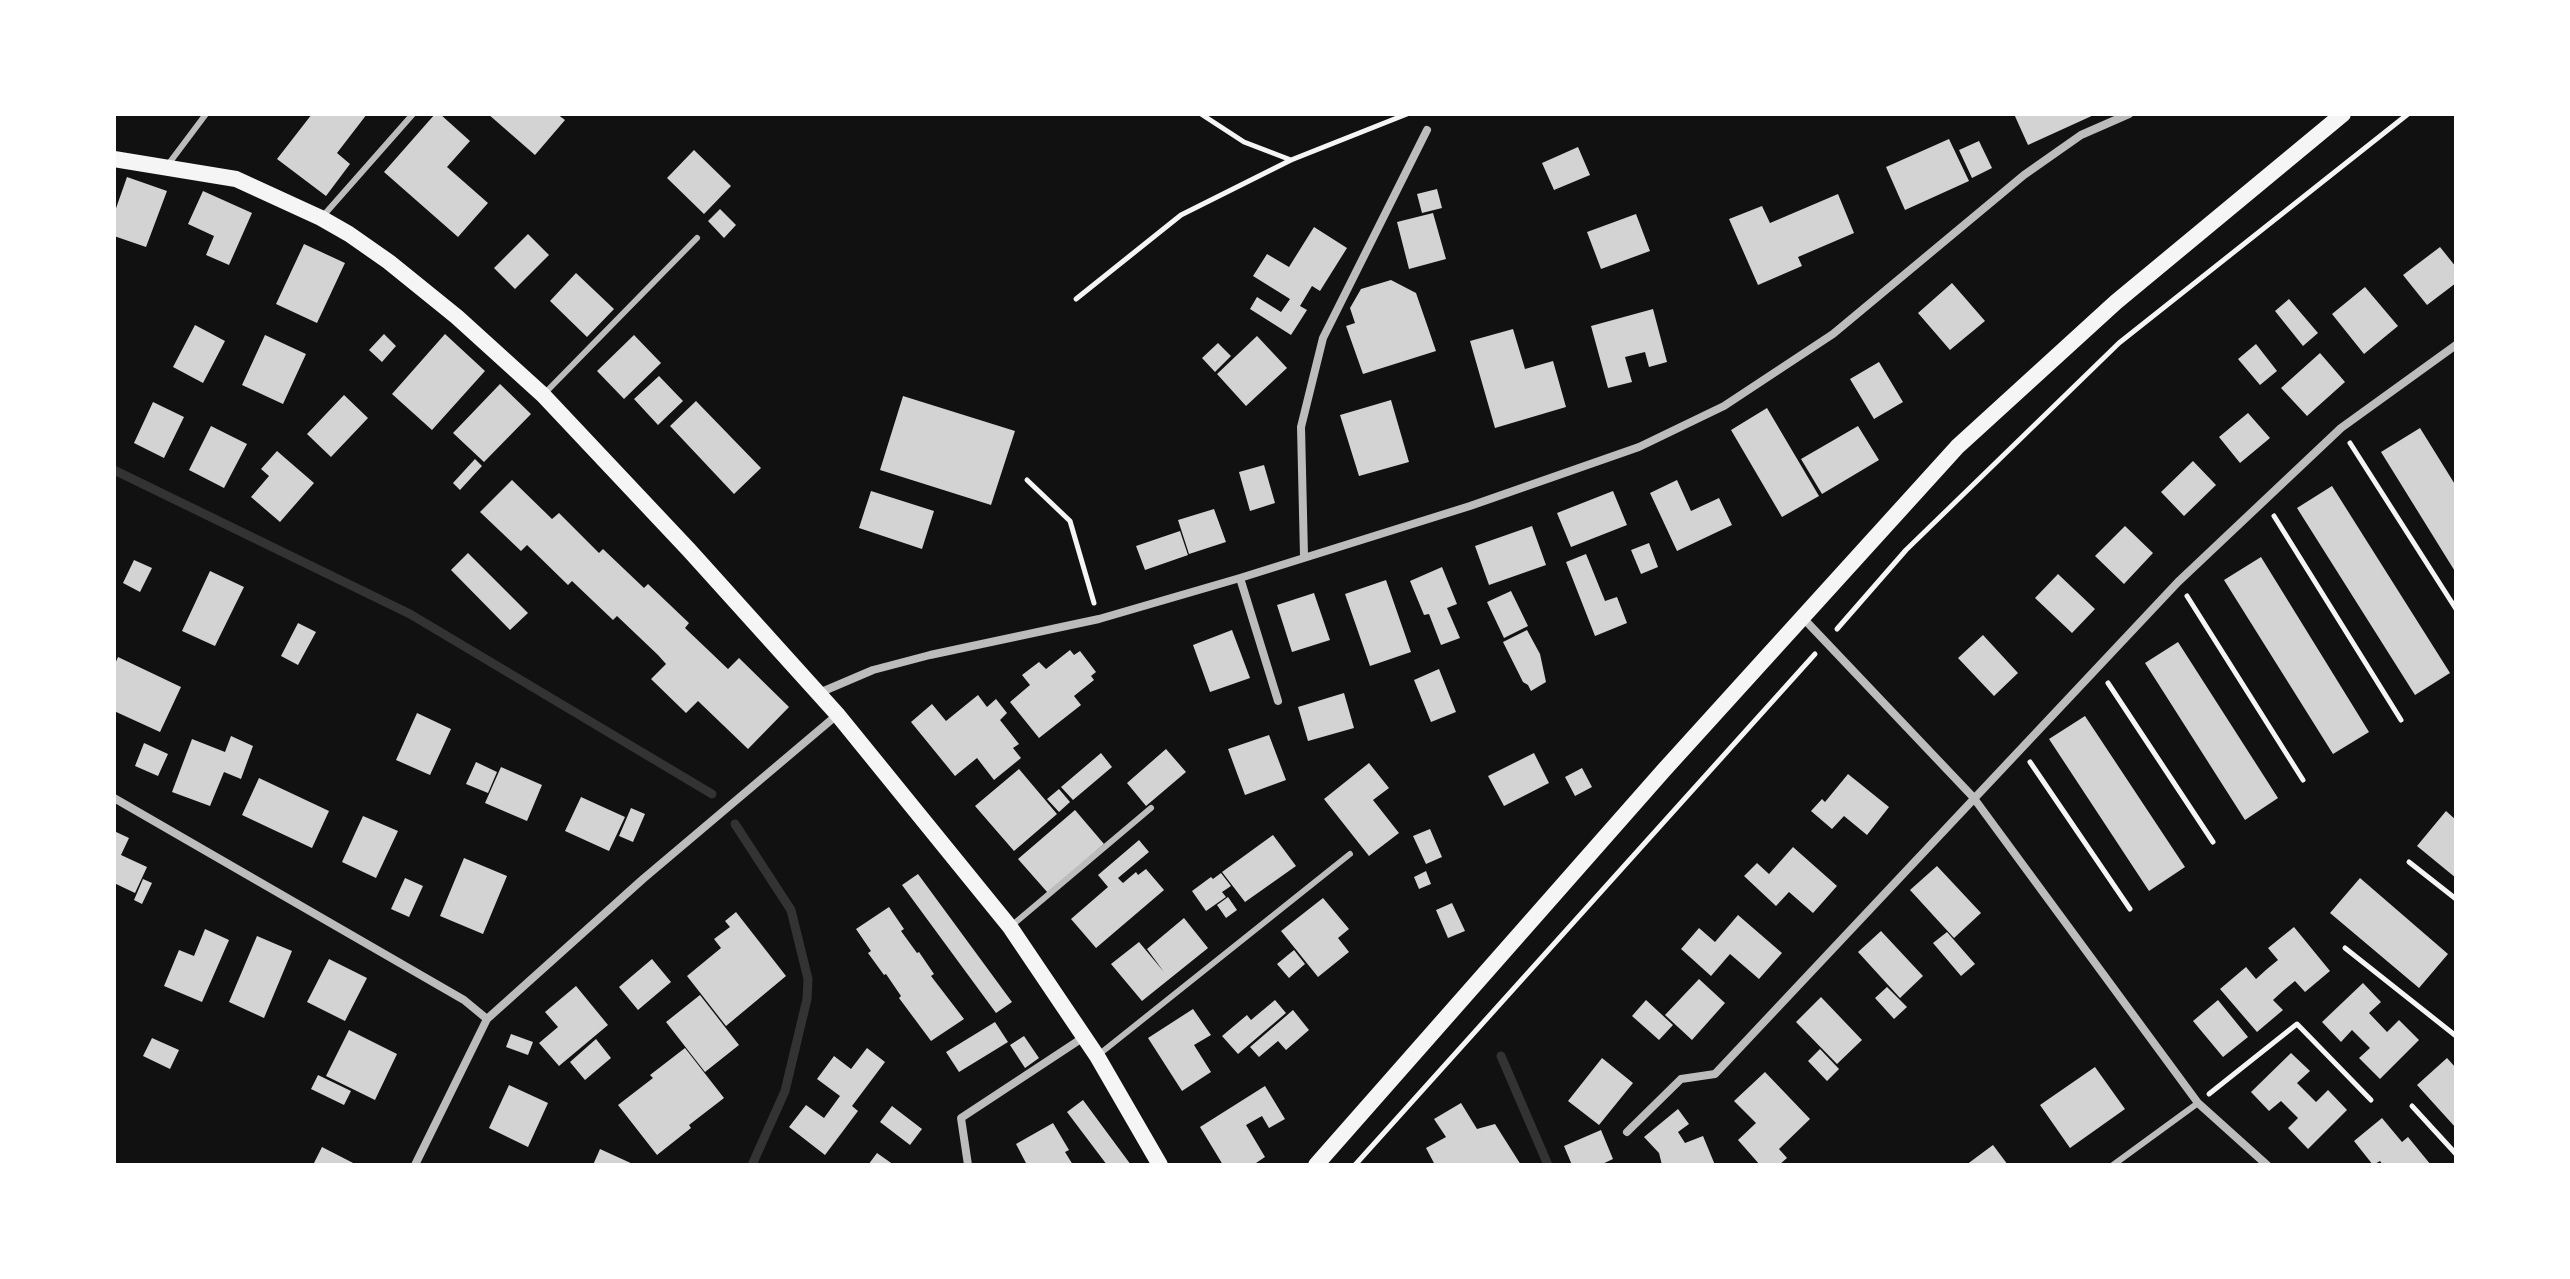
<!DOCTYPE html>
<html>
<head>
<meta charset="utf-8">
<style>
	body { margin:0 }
	#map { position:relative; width:2570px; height:1279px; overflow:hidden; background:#111; font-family:"Varela Round",sans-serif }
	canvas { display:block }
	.frame { position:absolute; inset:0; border:116px solid #fff; pointer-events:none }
</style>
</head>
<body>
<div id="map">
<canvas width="2570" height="1279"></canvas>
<div class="frame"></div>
</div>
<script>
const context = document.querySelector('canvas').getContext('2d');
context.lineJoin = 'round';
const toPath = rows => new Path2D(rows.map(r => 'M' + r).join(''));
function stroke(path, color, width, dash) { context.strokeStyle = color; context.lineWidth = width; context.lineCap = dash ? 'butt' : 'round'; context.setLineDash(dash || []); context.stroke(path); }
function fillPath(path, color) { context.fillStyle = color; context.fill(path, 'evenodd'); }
stroke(toPath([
	[114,470,410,614,712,794],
	[735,824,791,910,808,979,807,999,785,1091,752,1165],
	[1501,1056,1548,1165]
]), '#333', 9);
fillPath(toPath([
	[312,114,367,114,337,153,350,164,326,196,277,159],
	[435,114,440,114,470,141,447,167,488,203,458,237,384,172],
	[488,114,557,114,565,120,535,155],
	[2014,114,2096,114,2028,145],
	[1949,139,1969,181,1905,210,1886,167],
	[1979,141,1992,168,1972,178,1959,150],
	[1578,147,1590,175,1554,190,1542,163],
	[694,150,731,186,704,214,667,178],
	[127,177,167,191,146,247,114,236,114,214],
	[1437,189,1442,208,1422,213,1417,194],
	[203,191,252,213,229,265,206,255,214,236,188,224],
	[1838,194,1854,233,1798,257,1802,266,1758,285,1729,219,1762,206,1770,223],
	[720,209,736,225,724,238,708,221],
	[1433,213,1446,259,1409,269,1397,222],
	[1636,214,1650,251,1601,269,1587,232],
	[1314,227,1347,248,1320,291,1312,286,1300,306,1307,310,1291,335,1250,309,1257,297,1281,312,1290,299,1253,276,1267,254,1289,267],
	[528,234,549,255,515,289,494,268],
	[304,244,345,263,317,323,276,304],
	[2440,247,2456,267,2456,283,2427,305,2403,275],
	[576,273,614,309,587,337,550,301],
	[1391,280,1416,293,1436,351,1363,374,1346,326,1355,323,1350,308,1361,289],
	[1952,283,1985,321,1950,350,1918,313],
	[2365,287,2398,326,2364,354,2332,314],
	[2289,299,2318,333,2303,346,2275,311],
	[1653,309,1667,362,1649,367,1645,352,1625,357,1632,382,1608,388,1591,326],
	[195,325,225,341,203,383,173,367],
	[1513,329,1525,369,1553,361,1566,407,1495,428,1470,341],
	[384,334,396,346,382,362,369,350],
	[445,334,485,371,432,430,392,394],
	[265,335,306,354,283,404,242,385],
	[634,335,661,363,624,399,597,371],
	[1257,336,1287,368,1246,406,1217,374],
	[1218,343,1231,356,1215,372,1202,358],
	[2256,344,2277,371,2260,385,2238,359],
	[2320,353,2345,382,2307,416,2281,388],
	[1879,362,1903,402,1874,419,1850,379],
	[659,376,683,401,658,425,634,399],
	[500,384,531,414,484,462,453,433],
	[344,395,368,418,331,457,307,434],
	[903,396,1015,431,991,505,880,470],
	[1391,400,1409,462,1359,476,1340,415],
	[696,401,761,468,734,494,670,426],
	[153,402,184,417,164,458,134,443],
	[1767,408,1819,496,1782,517,1731,430],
	[2248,413,2270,438,2240,463,2219,437],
	[211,426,247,444,224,488,189,470],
	[1858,426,1879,460,1822,494,1801,459],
	[2420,428,2456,486,2456,573,2381,452],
	[277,451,314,483,280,522,251,497,269,476,261,469],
	[475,459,482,466,460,490,453,483],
	[2193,461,2216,485,2184,516,2161,492],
	[1264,465,1275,503,1250,511,1239,472],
	[512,480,552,519,559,513,599,553,603,549,644,588,648,584,689,623,685,628,728,669,739,658,789,707,748,749,698,701,686,713,651,679,666,664,658,655,617,616,613,620,572,581,568,585,527,545,521,551,480,512],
	[1677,480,1691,511,1719,498,1732,525,1677,551,1650,493],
	[2332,486,2450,673,2415,695,2297,508],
	[871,491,934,511,922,549,859,528],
	[1613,491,1627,525,1571,547,1557,513],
	[1214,509,1226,542,1189,554,1178,520],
	[1532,526,1546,565,1489,585,1475,546],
	[2125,526,2153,553,2124,584,2095,556],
	[1180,531,1188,555,1145,570,1136,546],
	[1649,543,1658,567,1641,574,1631,550],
	[468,553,528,613,510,630,451,570],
	[1586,554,1605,601,1617,597,1627,623,1595,636,1566,562],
	[2261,557,2369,732,2333,754,2224,580],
	[134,560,152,568,140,592,123,583],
	[1442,567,1457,604,1447,608,1460,638,1441,645,1429,614,1424,615,1410,581],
	[210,571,244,587,215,646,182,631],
	[2058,574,2095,609,2072,633,2035,598],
	[1386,580,1411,652,1370,666,1345,594],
	[1511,591,1528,626,1504,638,1487,602],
	[1314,593,1330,640,1292,652,1277,605],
	[298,623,316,632,298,665,281,656],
	[1232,630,1250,678,1210,692,1193,645],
	[1527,630,1540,654,1546,682,1531,691,1528,685,1523,682,1503,642],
	[1983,635,2018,673,1994,696,1958,658],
	[2178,642,2278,798,2245,820,2145,663],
	[1070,650,1074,655,1080,651,1096,672,1091,676,1094,680,1074,696,1081,705,1039,738,1010,702,1030,685,1022,675,1039,662,1046,669],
	[118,657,181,687,160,732,114,711,114,666],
	[1439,669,1456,712,1431,722,1414,680],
	[1344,693,1354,728,1308,741,1298,707],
	[978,695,987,707,996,699,1007,713,1000,720,1019,744,1013,748,1021,758,994,780,977,758,955,776,911,722,932,704,946,721],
	[417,713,451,729,430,775,396,760],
	[2085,716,2185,867,2149,891,2049,739],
	[1269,735,1286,780,1245,795,1228,749],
	[231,736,253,746,241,779,224,772,210,806,172,792,192,739,225,752],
	[144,743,168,754,158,776,135,766],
	[1166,749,1186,772,1146,806,1127,783],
	[1101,753,1112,767,1073,800,1061,787],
	[1534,753,1549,783,1504,806,1488,776],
	[476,762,497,772,488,793,466,784],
	[1369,763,1389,788,1373,800,1399,833,1369,856,1324,799],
	[501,767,542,785,527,821,485,803],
	[1582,768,1592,787,1575,796,1565,777],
	[1019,769,1057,814,1014,851,975,806],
	[1848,774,1889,807,1867,835,1844,816,1832,829,1811,811,1822,799,1825,802],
	[259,778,329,811,312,848,242,815],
	[1059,789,1070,802,1059,812,1047,799],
	[581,797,625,817,609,851,565,831],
	[631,808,645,814,633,842,619,836],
	[1075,810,1104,844,1048,893,1018,859],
	[2446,811,2456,820,2456,878,2417,846],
	[363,816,398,831,376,878,342,862],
	[1430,829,1442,857,1426,864,1413,836],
	[114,831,129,838,121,855,147,867,135,893,114,883],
	[1273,835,1296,866,1245,902,1222,872],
	[1139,840,1149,852,1118,878,1123,883,1136,872,1138,875,1146,869,1164,890,1096,948,1071,919,1108,887,1098,875],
	[1793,847,1837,886,1813,913,1789,892,1776,906,1744,876,1757,863,1769,874],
	[464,858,507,876,483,934,440,916],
	[1937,866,1981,913,1954,938,1910,890],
	[1426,871,1431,884,1419,889,1414,877],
	[1221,873,1231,886,1222,892,1226,897,1206,911,1192,891,1211,877,1213,879],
	[918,874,1012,1002,996,1013,902,885],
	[405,878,423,886,409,917,391,909],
	[2360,878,2448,954,2419,988,2330,913],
	[143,879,152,883,142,904,134,900],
	[1228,897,1237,910,1226,918,1217,905],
	[1323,898,1349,929,1338,938,1349,952,1318,977,1281,931],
	[1452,903,1465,931,1448,938,1436,910],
	[889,907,904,929,901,931,917,953,919,952,934,974,931,976,964,1019,931,1041,899,998,901,996,886,974,884,975,868,953,871,951,856,929],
	[736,912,786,976,726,1026,687,976,721,948,714,939,730,927,725,921],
	[1738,915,1782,953,1759,979,1730,954,1711,976,1681,949,1699,928,1715,942],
	[1184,918,1208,948,1142,1001,1111,964,1139,942,1164,972,1147,949],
	[2294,927,2330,971,2305,992,2295,981,2284,990,2273,1000,2283,1010,2257,1032,2220,989,2246,967,2256,979,2267,969,2278,960,2268,948],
	[205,929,229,940,202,1002,164,986,179,950,194,956],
	[1881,931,1923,976,1900,998,1858,952],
	[1947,932,1975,964,1961,976,1933,943],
	[257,936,292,951,264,1018,229,1002],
	[1294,950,1305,964,1289,978,1277,964],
	[329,959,367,978,345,1021,307,1002],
	[652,959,671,982,638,1010,619,987],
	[1699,979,1725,1003,1692,1040,1665,1015],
	[2363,983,2381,1002,2369,1013,2387,1032,2399,1020,2419,1040,2380,1079,2359,1058,2370,1048,2352,1030,2341,1042,2322,1022],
	[576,986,608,1025,559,1066,539,1043,558,1027,545,1012],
	[1887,987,1907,1007,1894,1019,1875,998],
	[700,995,739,1045,705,1072,666,1022],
	[1821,997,1862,1040,1837,1064,1796,1022],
	[1275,1000,1286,1013,1238,1054,1222,1036,1247,1015,1251,1020],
	[1646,1000,1673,1025,1659,1040,1632,1016],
	[2218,1000,2248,1037,2223,1057,2193,1021],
	[1193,1009,1211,1035,1194,1045,1211,1072,1182,1091,1148,1038],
	[1293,1010,1309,1030,1286,1050,1278,1041,1259,1057,1250,1047],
	[995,1022,1008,1042,959,1072,946,1052],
	[349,1030,397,1054,375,1100,326,1076],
	[511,1034,533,1042,528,1055,506,1047],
	[1024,1036,1039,1058,1025,1068,1010,1045],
	[152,1038,179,1050,170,1069,143,1056],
	[596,1039,611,1058,585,1080,570,1062],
	[685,1048,724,1098,689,1125,691,1128,657,1155,618,1105,653,1078,650,1075],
	[867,1048,885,1062,852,1106,858,1111,825,1155,789,1127,806,1105,824,1118,840,1096,817,1079,834,1056,851,1069],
	[1820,1049,1839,1069,1827,1081,1808,1061],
	[2291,1053,2310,1071,2297,1083,2316,1102,2328,1090,2347,1110,2308,1149,2288,1128,2298,1118,2281,1101,2269,1111,2251,1092],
	[1602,1058,1633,1083,1599,1125,1568,1101],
	[2447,1058,2456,1068,2456,1128,2417,1085],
	[2095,1067,2125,1109,2070,1148,2040,1105],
	[1765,1072,1810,1119,1779,1149,1787,1158,1779,1165,1760,1165,1738,1140,1756,1123,1734,1101],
	[318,1075,351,1091,344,1105,311,1089],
	[509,1085,548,1103,528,1147,489,1128],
	[1265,1086,1285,1119,1269,1128,1262,1116,1246,1125,1265,1157,1253,1165,1223,1165,1200,1127],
	[1083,1100,1131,1165,1107,1165,1067,1112],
	[1461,1103,1477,1129,1495,1124,1521,1165,1435,1165,1426,1148,1446,1137,1434,1119],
	[892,1106,922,1129,910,1145,880,1122],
	[1678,1109,1689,1124,1678,1132,1685,1143,1703,1136,1715,1165,1662,1165,1659,1153,1644,1137],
	[2382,1118,2402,1142,2408,1137,2431,1165,2383,1165,2380,1161,2373,1165,2354,1141],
	[1053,1123,1069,1150,1065,1152,1073,1165,1027,1165,1016,1144],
	[1601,1130,1613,1159,1600,1165,1572,1165,1564,1146],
	[1993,1145,2008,1165,1966,1165],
	[322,1147,357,1165,313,1165],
	[600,1149,635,1165,593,1165],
	[877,1153,894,1165,868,1165]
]), '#d3d3d3');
stroke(toPath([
	[1201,114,1244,142,1291,160],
	[1076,299,1181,215,1291,160,1407,114],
	[2350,443,2456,609],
	[1027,480,1070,521,1094,603],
	[2274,516,2401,720],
	[2187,596,2303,780],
	[1837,629,1906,550,2119,343,2408,114],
	[2108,683,2213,842],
	[2030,762,2130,909],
	[2409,862,2456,899],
	[2345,948,2456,1036],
	[2209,1094,2297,1024,2371,1100],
	[2412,1106,2456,1154],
	[1355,1165,1815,654]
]), '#f5f5f5', 5);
stroke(toPath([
	[167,166,206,114],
	[323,216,413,114],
	[545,393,697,238],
	[1010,927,1151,808],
	[1097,1056,1350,854],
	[2113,1165,2198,1103]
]), '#bcbcbc', 6);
stroke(toPath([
	[1304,556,1301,427,1323,338,1427,130],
	[1240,578,1278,701],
	[1804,619,1973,797,2198,1103,2267,1165],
	[819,693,873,670,930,655,1099,619,1240,578,1470,506,1639,447,1724,406,1833,334,2024,175,2081,135,2129,114],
	[114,798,464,1000,487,1019],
	[1627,1132,1681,1079,1715,1074,2178,582,2341,428,2456,345],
	[415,1165,487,1019,643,879,837,715],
	[968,1165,961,1118,1084,1037]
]), '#bcbcbc', 8);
stroke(toPath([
	[114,159,236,179,321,218,349,234,389,262,457,317,543,395,689,550,837,714,1010,927,1097,1056,1160,1165],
	[1316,1165,1664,770,1957,447,2116,302,2343,114]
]), '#f5f5f5', 16);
</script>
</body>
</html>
